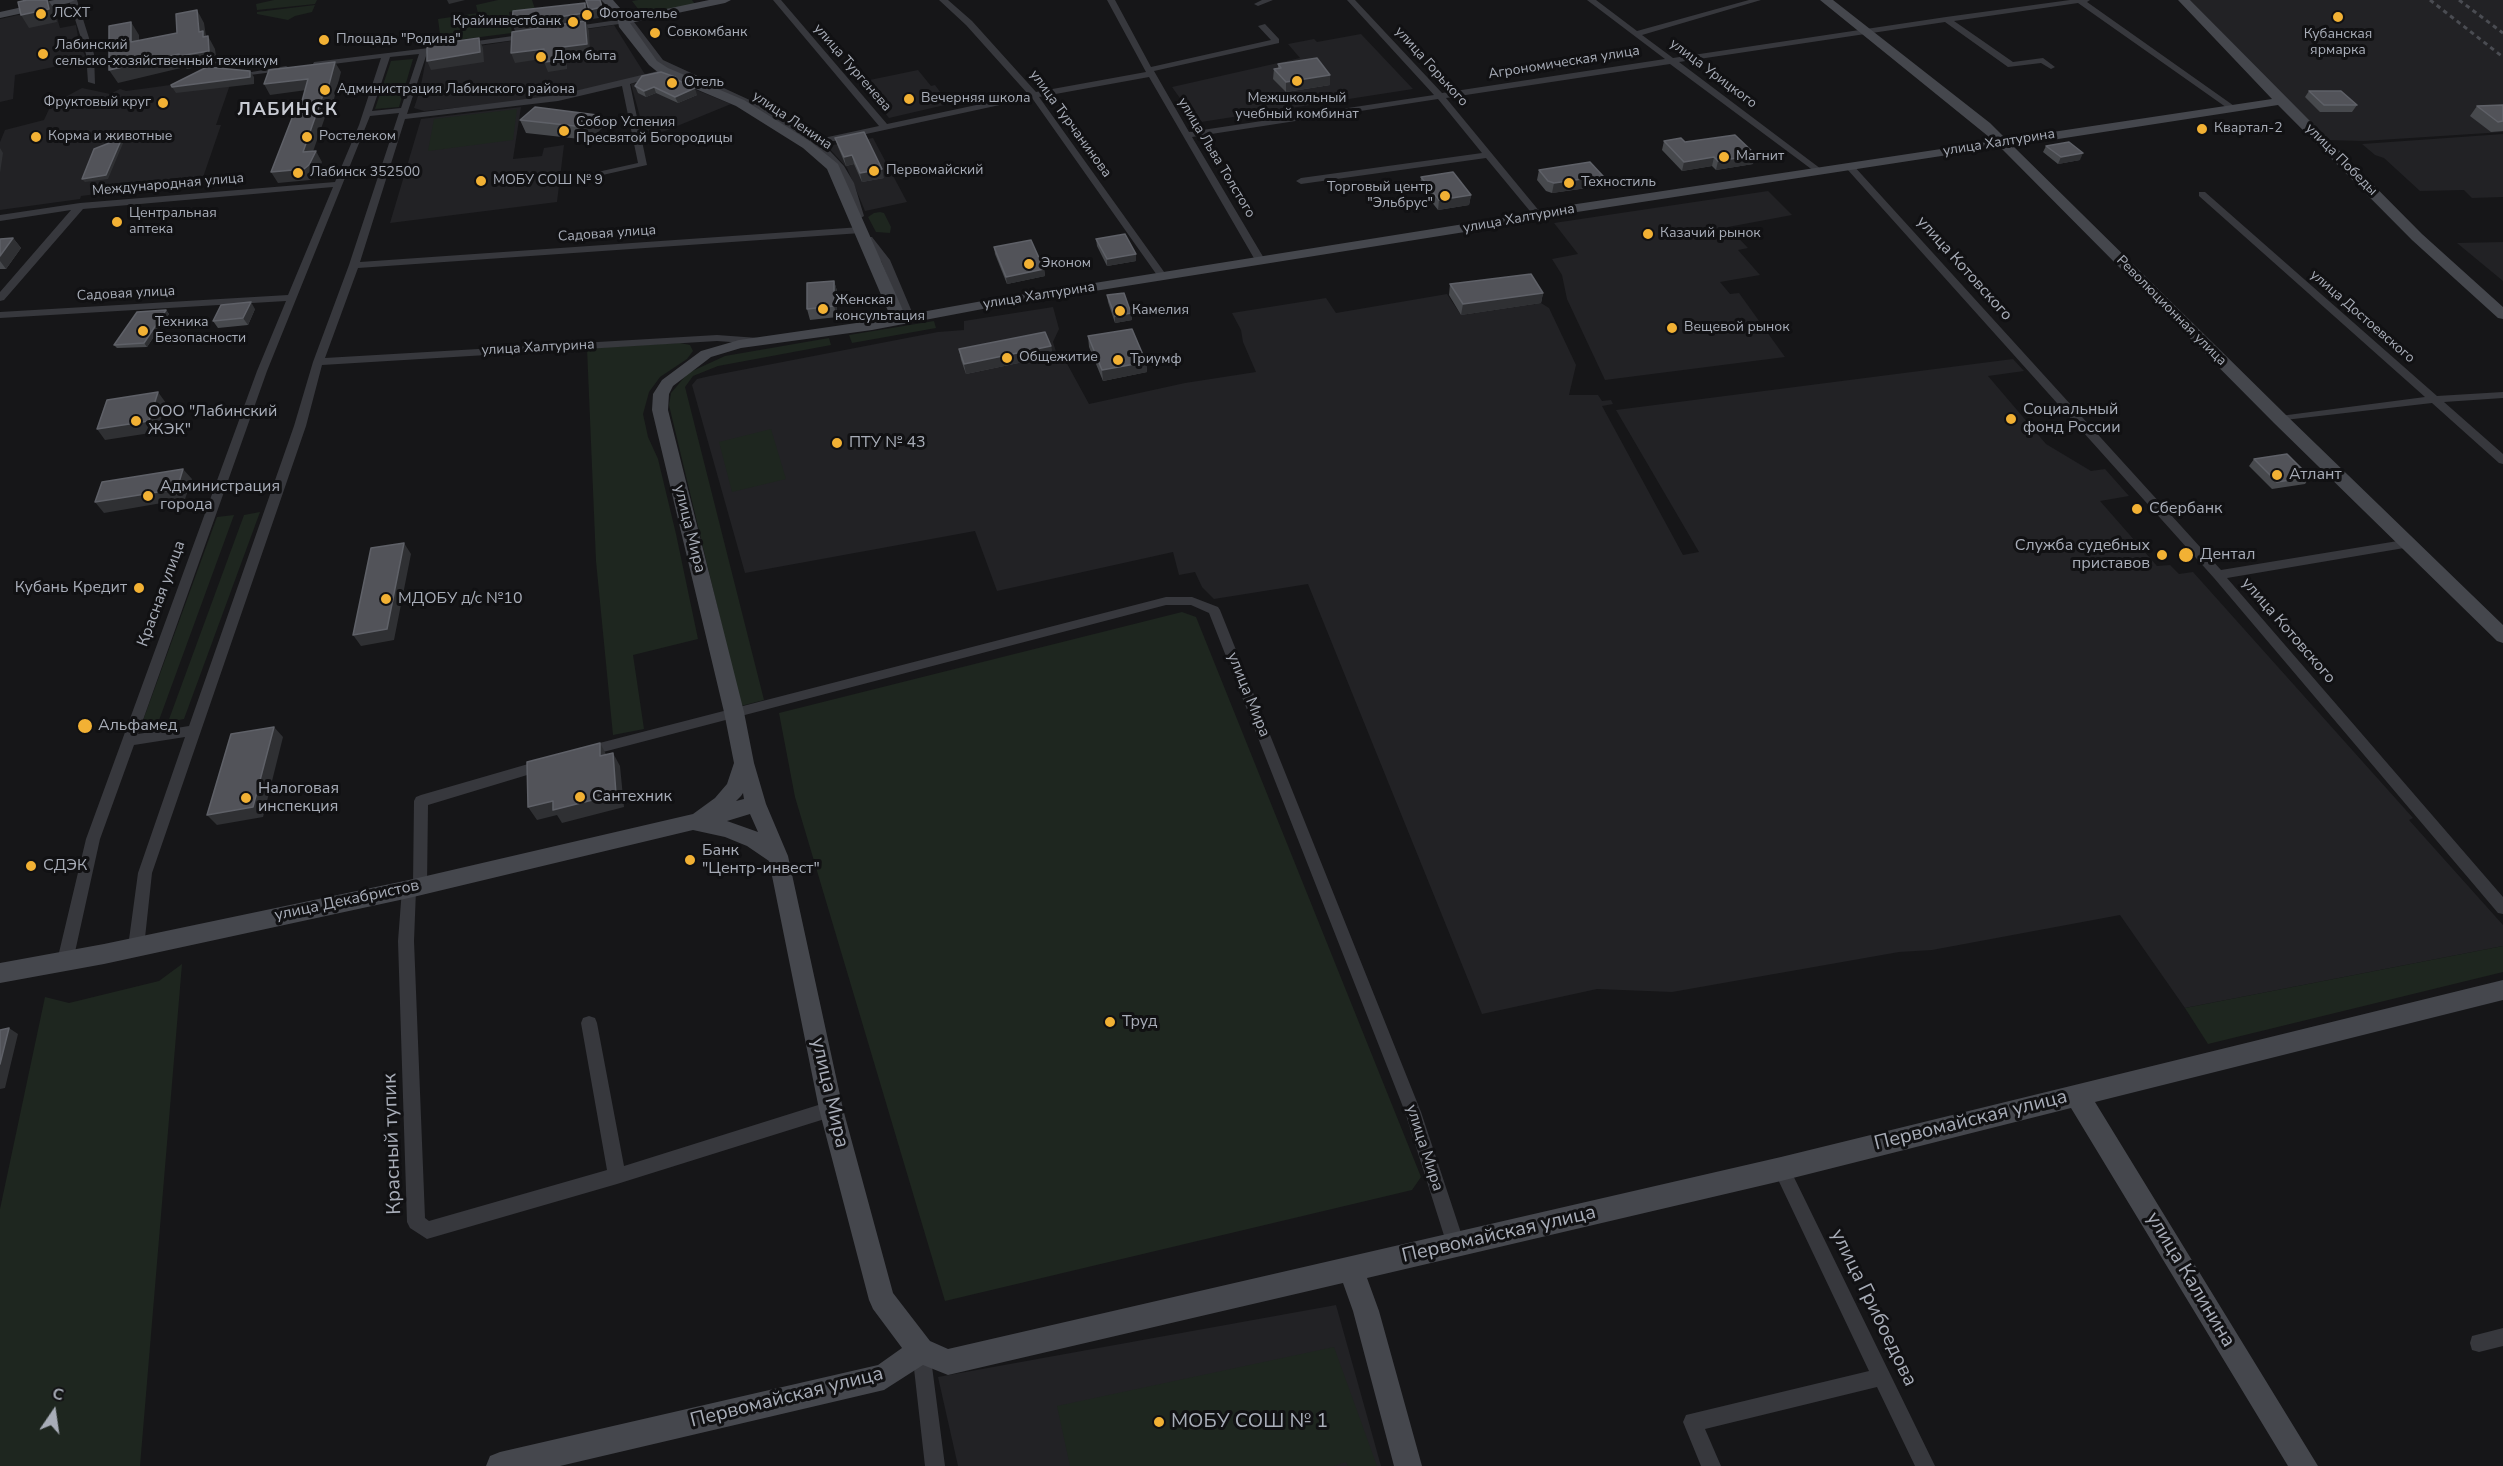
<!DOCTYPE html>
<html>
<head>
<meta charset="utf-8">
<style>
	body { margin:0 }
	#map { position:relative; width:2503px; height:1466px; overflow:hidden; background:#161618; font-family:"Nunito Sans",sans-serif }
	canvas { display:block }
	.north { position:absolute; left:24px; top:1382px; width:60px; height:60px; -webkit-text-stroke:4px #111113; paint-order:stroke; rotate:13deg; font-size:16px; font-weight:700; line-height:24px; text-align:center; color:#a8adb8 }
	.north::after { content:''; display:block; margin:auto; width:21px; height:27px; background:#a8adb8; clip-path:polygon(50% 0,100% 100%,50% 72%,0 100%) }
</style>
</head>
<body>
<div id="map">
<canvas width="2503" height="1466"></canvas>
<div class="north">С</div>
</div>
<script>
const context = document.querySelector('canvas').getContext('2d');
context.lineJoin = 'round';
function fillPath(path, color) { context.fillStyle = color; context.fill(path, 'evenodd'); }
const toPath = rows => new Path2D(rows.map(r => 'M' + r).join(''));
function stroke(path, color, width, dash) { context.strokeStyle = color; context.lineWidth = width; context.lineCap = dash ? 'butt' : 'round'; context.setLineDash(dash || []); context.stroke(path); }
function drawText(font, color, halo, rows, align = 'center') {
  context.font = font + ' "Nunito Sans",sans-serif'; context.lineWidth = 6; context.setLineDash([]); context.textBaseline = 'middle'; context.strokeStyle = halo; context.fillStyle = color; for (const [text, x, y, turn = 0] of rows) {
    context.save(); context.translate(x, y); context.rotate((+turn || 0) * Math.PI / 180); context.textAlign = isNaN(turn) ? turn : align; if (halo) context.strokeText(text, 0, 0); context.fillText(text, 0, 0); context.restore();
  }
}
fillPath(toPath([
	[2190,0,2503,0,2503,132,2364,141,2326,140],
	[54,7,60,28,76,25,79,43,87,60,15,75,13,99,0,102,0,19],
	[614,25,646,76,535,100,424,111,414,108,420,90,427,54],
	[1361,34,1413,89,1201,122,1195,114,1192,115,1172,87,1300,58,1288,44,1314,39,1317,42],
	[918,70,931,86,935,85,949,104,889,118,860,82],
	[233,76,216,125,221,125,200,186,103,197,97,194,81,196,80,199,0,210,0,142,5,130,44,120,50,107,56,102,82,88,110,94,120,89,126,91,156,87],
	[662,76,731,104,665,131,645,135,631,84],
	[521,107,513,159,542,156,544,148,564,145,557,202,390,223,421,119],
	[2503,134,2503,197,2472,198,2464,190,2420,191,2384,158,2375,155,2362,144],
	[873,138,907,202,865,211,847,168,827,146],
	[1768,191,1792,215,1728,227,1748,248,1738,250,1760,275,1720,282,1730,294,1739,293,1785,357,1605,380,1567,299,1562,275,1552,259,1578,254,1554,223],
	[2503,242,2503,281,2457,243],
	[1447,294,1461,315,1541,303,1549,308,1576,365,1569,395,1598,395,1602,401,1611,400,1613,404,1602,406,1683,555,1699,552,1616,410,2013,359,2024,371,1988,376,2046,444,2091,471,2105,469,2129,496,2100,501,2157,566,2170,565,2179,574,2193,572,2413,818,2409,820,2503,925,2503,946,2185,1008,2120,915,1932,950,1899,952,1672,992,1597,989,1482,1014,1308,584,1214,599,1202,587,1195,572,1179,575,1173,552,997,591,975,531,745,573,692,385,697,379,710,376,938,332,964,330,964,321,1053,307,1059,329,1053,342,1059,361,1065,360,1089,404,1185,383,1256,372,1243,342,1241,330,1232,313,1326,298,1336,313],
	[1336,1305,1381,1466,958,1466,938,1377]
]), '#222225');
fillPath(toPath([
	[274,0,317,0,315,4,257,10,256,4],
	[498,0,532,0,535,9,509,12,512,33,441,42,438,19,478,13,476,5],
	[638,0,692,0,695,4,642,14,632,1],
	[315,5,312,12,295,16,288,20,257,14,257,12],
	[413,59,399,107,375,109,391,61],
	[517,109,513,140,428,151,434,119],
	[880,212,884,213,891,227,890,233,876,232,868,217,874,213],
	[934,321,936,328,852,343,849,335],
	[829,338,831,345,718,366,693,376,685,387,764,700,741,706,669,405,671,393,688,373,725,356],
	[680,343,690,345,693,351,687,359,660,377,649,392,643,414,648,437,658,459,676,534,698,639,633,655,644,729,613,735,596,561,587,348],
	[771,429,786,479,732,492,719,442],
	[260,512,184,719,168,722,244,515],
	[234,515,158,723,141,726,217,517],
	[1182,612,1196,617,1421,1177,1412,1190,945,1301,795,797,779,713],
	[2503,946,2503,972,2208,1044,2185,1008],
	[182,964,140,1466,0,1466,0,1209,45,997,69,1003,159,981],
	[1334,1347,1377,1466,1348,1466,1346,1462,1334,1466,1070,1466,1057,1406]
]), '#1e261f');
fillPath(toPath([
	[69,0,77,0,94,54,95,84,88,82,86,54,69,0],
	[773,0,781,0,887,124,1028,94,966,25,939,0,948,0,972,21,1036,92,1146,72,1107,0,1115,0,1151,67,1271,40,1258,26,1265,24,1279,39,1279,43,1154,71,1189,132,1434,95,1347,0,1355,0,1442,93,1665,59,1587,0,1596,0,1637,31,1749,0,1761,0,1642,35,1673,58,1946,17,2070,0,2090,0,2087,2,2237,108,2230,110,2078,3,1954,21,2013,62,2043,58,2055,67,2051,69,2041,63,2008,67,1945,22,1679,62,1821,169,1822,171,1818,174,1670,64,1446,98,1540,212,1542,214,1537,217,1534,216,1486,158,1301,184,1296,181,1301,178,1482,153,1438,99,1192,137,1265,260,1260,263,1255,260,1149,77,1039,97,1167,276,1162,279,1159,278,1032,98,820,144,829,150,844,166,854,183,864,216,859,219,854,216,844,183,837,169,823,154,811,146,806,146,805,143,748,106,657,64,626,23,570,31,566,29,570,27,631,18,663,60,754,102,814,140,879,126,773,0],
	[1262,0,1273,0,1258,6,1254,4,1262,0],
	[527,34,531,36,530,38,463,47,459,45,463,43,527,34],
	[429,48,433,50,427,53,407,114,558,95,667,69,667,73,630,84,647,165,598,176,593,173,638,163,622,86,558,101,405,119,360,262,861,227,866,230,861,233,358,268,325,358,717,335,758,338,763,341,758,344,717,341,322,365,306,426,152,873,144,947,141,952,136,954,131,952,128,947,138,873,185,737,134,745,100,839,73,961,70,966,65,968,60,966,57,961,86,839,257,371,286,301,0,318,0,312,288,295,333,187,83,209,4,300,0,301,0,292,71,210,0,221,0,215,80,203,335,182,359,125,381,58,317,66,313,64,314,62,429,48],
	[419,54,401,108,372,111,390,57,419,54],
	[399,113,349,265,313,362,294,426,189,726,138,734,267,371,370,116,399,113],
	[286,66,290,68,289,70,250,75,246,73,286,66],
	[1847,165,1853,165,2221,570,2410,539,2414,540,2416,543,2414,546,2410,547,2227,578,2503,897,2503,914,2498,913,2214,578,1847,169,1847,165],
	[2199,192,2205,192,2437,396,2503,392,2503,398,2444,402,2503,454,2503,464,2499,463,2432,403,2276,421,2275,419,2280,416,2425,397,2199,196,2199,192],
	[866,237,872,237,890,260,915,319,914,321,906,321,905,319,881,261,872,252,864,239,866,237],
	[1166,597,1192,597,1218,607,1220,610,1421,1112,1465,1245,1462,1251,1456,1254,1450,1251,1447,1245,1405,1112,1209,613,1191,605,1166,605,584,757,579,756,577,752,579,748,584,747,1166,597],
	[542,760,547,761,549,765,547,769,428,805,427,885,425,889,416,890,414,941,425,1218,429,1221,607,1170,581,1023,583,1018,589,1016,595,1018,597,1023,624,1166,831,1101,837,1103,839,1109,837,1115,831,1117,617,1184,427,1239,410,1228,407,1222,398,941,402,889,404,885,413,884,414,801,416,797,421,795,542,760],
	[1781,1161,1787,1163,1935,1466,1915,1466,1877,1387,1705,1429,1721,1466,1701,1466,1683,1422,1686,1415,1869,1371,1773,1169,1775,1163,1781,1161],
	[2503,1328,2503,1346,2479,1352,2472,1350,2470,1343,2472,1336,2503,1328],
	[921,1342,928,1344,930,1351,945,1466,925,1466,912,1351,914,1344,921,1342]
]), '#37383d');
fillPath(toPath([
	[54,0,75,0,69,3,0,18,0,12,54,0],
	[601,0,613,0,628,17,709,0,731,0,725,3,630,23,657,61,668,68,744,100,811,142,838,164,905,315,988,300,1514,216,1537,210,1994,141,1820,0,1833,0,1990,123,2006,139,2272,99,2178,0,2190,0,2422,234,2503,307,2503,319,2498,318,2412,240,2278,105,2013,146,2286,415,2503,625,2503,643,2497,641,2274,423,2000,147,1538,218,1515,224,988,308,872,330,741,348,711,357,673,386,669,394,668,410,744,712,754,763,766,804,788,856,843,1109,893,1293,930,1341,948,1349,1781,1157,2503,980,2503,1000,2095,1102,2318,1466,2288,1466,2071,1108,1781,1181,1367,1278,1379,1311,1422,1466,1394,1466,1353,1311,1343,1283,948,1375,923,1365,884,1390,560,1466,486,1466,490,1456,500,1452,878,1365,902,1348,873,1309,869,1300,819,1109,769,861,747,846,725,837,693,830,409,898,104,964,0,983,0,963,104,944,409,880,693,814,715,798,727,784,734,763,724,712,652,410,653,394,662,380,701,351,739,340,891,318,827,169,803,148,736,106,660,74,649,65,619,27,617,16,601,0],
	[743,793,744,799,736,801,741,796,743,793],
	[750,814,758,832,727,821,750,814]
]), '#45474d');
stroke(toPath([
	[2430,0,2503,57],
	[2459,0,2503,33]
]), '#4a4c52', 3, [4.5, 4]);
fillPath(toPath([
	[1278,64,1330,75,1330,85,1286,92,1273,79,1274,69,1278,68],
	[675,77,676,80,697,95,678,103,656,93,646,97,638,93,635,86],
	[2309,91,2357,105,2352,112,2320,112,2305,97],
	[2503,105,2503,131,2491,132,2470,116,2477,106],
	[597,115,602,128,589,140,526,133,520,120],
	[835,138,884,178,862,182,854,164,846,166,838,147],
	[1664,141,1685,142,1753,164,1716,170,1712,166,1682,171,1662,150],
	[2046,146,2080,160,2058,164,2043,152],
	[1539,170,1603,176,1601,186,1552,193,1546,191,1537,180],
	[1421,177,1471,195,1469,205,1438,210,1420,187],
	[13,238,21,248,6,269,0,269,0,239],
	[1096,239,1136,254,1136,261,1107,266,1097,246],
	[994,247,1044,269,1045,276,1007,284,995,254],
	[834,281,837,291,837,317,810,320,807,309],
	[1450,284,1543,293,1541,303,1461,315,1449,295],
	[1107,295,1131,313,1132,320,1115,323,1108,302],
	[255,309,248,325,218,328,213,321],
	[166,310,169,314,147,347,117,348,114,345],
	[1088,336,1146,362,1147,372,1103,381,1089,347],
	[1051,346,1052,356,966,374,961,360,959,349],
	[2254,459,2310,477,2305,484,2272,489,2249,466]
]), '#47494d');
fillPath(toPath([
	[47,0,48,0,54,9,57,22,29,28,21,15],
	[447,0,465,0,449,4],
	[585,3,588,11,589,22,586,22,589,31,590,53,567,56,567,69,548,72,544,62,564,60,516,33,512,24],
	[602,7,606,17,592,19,589,10],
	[197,10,204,23,206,36,208,36,215,49,217,63,187,69,185,67,118,83,109,70,199,32],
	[131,22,139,35,139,55,131,42],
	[479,38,483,48,484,62,431,70,427,61],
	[544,49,548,58,515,63,511,53],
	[335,62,341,72,333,103,330,103,309,163,303,152],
	[250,71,254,77,254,84,176,93,172,87],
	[1330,75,1330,85,1286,92,1286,82],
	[308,79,314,89,270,95,264,84],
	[654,87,656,93,646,97,644,91],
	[695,88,697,95,678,103,675,97],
	[597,115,602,128,589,140,584,127],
	[122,138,124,141,108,179,85,182,82,179],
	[0,148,3,153,0,173],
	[316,151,322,162,316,176,310,180,278,183,271,172],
	[2083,153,2080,160,2058,164,2061,157],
	[852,155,854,164,846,166,844,157],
	[1756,155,1753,164,1716,170,1718,161],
	[1714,157,1712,166,1682,171,1684,162],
	[882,169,884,178,862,182,860,173],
	[1603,176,1601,186,1552,193,1554,183],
	[1471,195,1469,205,1438,210,1439,200],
	[13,238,21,248,6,269,0,261,0,256],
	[1136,254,1136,261,1107,266,1107,259],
	[1044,269,1045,276,1007,284,1006,277],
	[834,281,837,291,837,317,834,306],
	[1543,293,1541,303,1461,315,1463,304],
	[251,302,255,309,248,325,243,318],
	[166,310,169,314,147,347,144,343],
	[1131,313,1132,320,1115,323,1115,316],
	[1051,346,1052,356,966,374,964,364],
	[1146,362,1147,372,1103,381,1102,370],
	[158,392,166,403,157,432,105,440,97,429],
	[183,469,192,479,185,499,104,513,95,502],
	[404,543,411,554,394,640,361,646,353,635],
	[274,727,283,737,263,817,217,825,207,815],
	[600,743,607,756,600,756],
	[613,753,620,766,624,807,562,823,557,815,537,820,528,807],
	[9,1028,18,1034,5,1088,0,1089,0,1064]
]), '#2f3033');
const building = toPath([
	[27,0,47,0,49,9,21,15,18,2,27,0],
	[586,0,600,0,602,7,589,10,586,0],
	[585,3,585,13,512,24,513,11,585,3],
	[197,10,199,32,203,31,203,37,208,36,209,51,179,56,179,54,109,70,109,26,131,22,131,42,177,33,176,14,197,10],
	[585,21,587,44,563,47,564,60,544,62,544,49,511,53,512,32,585,21],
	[479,38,480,52,427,61,427,48,436,44,479,38],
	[1317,58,1330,75,1286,82,1274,69,1281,68,1278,64,1317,58],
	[335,62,327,92,324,92,303,152,316,151,309,165,304,169,271,172,294,113,299,112,308,79,264,84,269,70,335,62],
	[207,67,250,71,250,77,172,87,171,85,207,67],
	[661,72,675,77,673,78,695,88,675,97,654,87,644,91,635,86,642,76,661,72],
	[2309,91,2341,91,2357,105,2324,105,2309,91],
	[2503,105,2503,121,2498,122,2477,106,2503,105],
	[535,107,597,115,584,127,520,120,535,107],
	[864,132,882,169,860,173,852,155,844,157,835,138,864,132],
	[1735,135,1756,155,1718,161,1714,157,1684,162,1664,141,1681,138,1685,142,1735,135],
	[122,138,106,175,82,179,94,149,122,138],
	[2069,142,2083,153,2061,157,2046,146,2069,142],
	[1590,162,1603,176,1554,183,1548,181,1539,170,1590,162],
	[1453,172,1471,195,1439,200,1421,177,1453,172],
	[1125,234,1136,254,1107,259,1096,239,1125,234],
	[13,238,0,256,0,239,13,238],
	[1031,240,1044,269,1006,277,994,247,1031,240],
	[1531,274,1543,293,1463,304,1450,284,1531,274],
	[834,281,834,306,807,309,807,283,834,281],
	[1124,293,1131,313,1115,316,1107,295,1124,293],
	[251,302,243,318,213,321,221,305,251,302],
	[166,310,144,343,114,345,137,312,166,310],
	[1132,329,1146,362,1102,370,1088,336,1132,329],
	[1045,332,1051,346,964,364,959,349,1045,332],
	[158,392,149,421,97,429,107,400,158,392],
	[2287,454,2310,477,2277,482,2254,459,2287,454],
	[183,469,177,489,95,502,102,482,183,469],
	[404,543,387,629,353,635,371,548,404,543],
	[274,727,253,807,207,815,231,734,274,727],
	[600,743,600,756,613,753,616,794,553,810,553,801,528,807,527,762,600,743],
	[9,1028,0,1064,0,1030,9,1028]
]);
fillPath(building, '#525359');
stroke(building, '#5f6168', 1.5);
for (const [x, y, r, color] of [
	[41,14,6,"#f2b134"],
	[587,15,6,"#f2b134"],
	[2338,17,6,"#f2b134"],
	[573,22,6,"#f2b134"],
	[655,33,6,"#f2b134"],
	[324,40,6,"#f2b134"],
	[43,54,6,"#f2b134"],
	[541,57,6,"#f2b134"],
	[1297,81,6,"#f2b134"],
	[672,83,6,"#f2b134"],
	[325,90,6,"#f2b134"],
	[909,99,6,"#f2b134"],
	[163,103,6,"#f2b134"],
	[2202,129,6,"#f2b134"],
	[564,131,6,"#f2b134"],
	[36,137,6,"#f2b134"],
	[307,137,6,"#f2b134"],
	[1724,157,6,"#f2b134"],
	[874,171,6,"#f2b134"],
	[298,173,6,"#f2b134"],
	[481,181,6,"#f2b134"],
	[1569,183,6,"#f2b134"],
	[1445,196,6,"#f2b134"],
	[117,222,6,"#f2b134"],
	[1648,234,6,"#f2b134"],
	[1029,264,6,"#f2b134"],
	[823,309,6,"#f2b134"],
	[1120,311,6,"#f2b134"],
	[1672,328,6,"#f2b134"],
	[143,331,6,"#f2b134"],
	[1007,358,6,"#f2b134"],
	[1118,360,6,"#f2b134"],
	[2011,419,6,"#f2b134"],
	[136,421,6,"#f2b134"],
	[837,443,6,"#f2b134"],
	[2277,475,6,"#f2b134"],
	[148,496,6,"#f2b134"],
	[2137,509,6,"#f2b134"],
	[2162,555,6,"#f2b134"],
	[2186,555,8,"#f2b134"],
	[139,588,6,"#f2b134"],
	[386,599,6,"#f2b134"],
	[85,726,8,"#f2b134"],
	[580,797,6,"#f2b134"],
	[246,798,6,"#f2b134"],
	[690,860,6,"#f2b134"],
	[31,866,6,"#f2b134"],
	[1110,1022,6,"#f2b134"],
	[1159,1422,6,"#f2b134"]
]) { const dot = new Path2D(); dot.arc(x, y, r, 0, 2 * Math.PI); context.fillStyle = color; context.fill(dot); stroke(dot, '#111113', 2); }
drawText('14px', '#a8adb8', '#111113', [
	["ЛСХТ",53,14],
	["Фотоателье",599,15],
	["Крайинвестбанк",561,22,"right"],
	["Совкомбанк",667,33],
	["Кубанская",2338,35,"center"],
	["ярмарка",2338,51,"center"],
	["Площадь \"Родина\"",336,40],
	["Лабинский",55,46],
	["сельско-хозяйственный техникум",55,62],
	["Дом быта",553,57],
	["Отель",684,83],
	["Администрация Лабинского района",337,90],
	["Вечерняя школа",921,99],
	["Межшкольный",1297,99,"center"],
	["учебный комбинат",1297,115,"center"],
	["Фруктовый круг",151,103,"right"],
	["Собор Успения",576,123],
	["Пресвятой Богородицы",576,139],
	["Квартал-2",2214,129],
	["Корма и животные",48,137],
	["Ростелеком",319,137],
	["Магнит",1736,157],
	["Первомайский",886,171],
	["Лабинск 352500",310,173],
	["МОБУ СОШ № 9",493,181],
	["Техностиль",1581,183],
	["Торговый центр",1433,188,"right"],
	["\"Эльбрус\"",1433,204,"right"],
	["Центральная",129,214],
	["аптека",129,230],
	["Казачий рынок",1660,234],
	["Эконом",1041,264],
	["Женская",835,301],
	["консультация",835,317],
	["Камелия",1132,311],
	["Техника",155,323],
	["Безопасности",155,339],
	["Вещевой рынок",1684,328],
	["Общежитие",1019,358],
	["Триумф",1130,360]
], 'left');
drawText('14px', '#a8adb8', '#111113', [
	["Агрономическая улица",1564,63,-9],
	["улица Горького",1431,67,48],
	["улица Тургенева",852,68,49],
	["улица Урицкого",1713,74,37],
	["улица Ленина",792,121,34],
	["улица Турчанинова",1070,124,54],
	["улица Халтурина",1999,143,-9],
	["улица Льва Толстого",1216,158,59],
	["улица Победы",2341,160,45],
	["Международная улица",168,185,-5],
	["улица Халтурина",1519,219,-10],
	["Садовая улица",607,234,-4],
	["Садовая улица",126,294,-3],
	["улица Халтурина",1039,296,-9],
	["Революционная улица",2171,311,45],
	["улица Достоевского",2362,317,41],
	["улица Халтурина",538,348,-3]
]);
drawText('16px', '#a8adb8', '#111113', [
	["улица Котовского",1964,269,48],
	["улица Мира",689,529,76],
	["Красная улица",162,594,-70],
	["улица Котовского",2288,631,49],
	["улица Мира",1248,695,68],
	["улица Декабристов",347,901,-12],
	["улица Мира",1424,1148,72]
]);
drawText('16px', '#a8adb8', '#111113', [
	["Социальный",2023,410],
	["фонд России",2023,428],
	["ООО \"Лабинский",148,412],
	["ЖЭК\"",148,430],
	["ПТУ № 43",849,443],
	["Атлант",2289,475],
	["Администрация",160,487],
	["города",160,505],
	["Сбербанк",2149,509],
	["Служба судебных",2150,546,"right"],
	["приставов",2150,564,"right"],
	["Дентал",2200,555],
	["Кубань Кредит",127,588,"right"],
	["МДОБУ д/с №10",398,599],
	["Альфамед",98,726],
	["Налоговая",258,789],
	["инспекция",258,807],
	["Сантехник",592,797],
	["Банк",702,851],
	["\"Центр-инвест\"",702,869],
	["СДЭК",43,866],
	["Труд",1122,1022]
], 'left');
context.letterSpacing = '1.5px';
drawText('bold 18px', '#c9ccd4', '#111113', [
	["ЛАБИНСК",288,111]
]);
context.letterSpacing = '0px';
drawText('20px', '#a8adb8', '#111113', [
	["улица Мира",829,1093,77],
	["Первомайская улица",1971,1121,-14],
	["Красный тупик",393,1144,-92],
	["Первомайская улица",1499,1235,-13],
	["улица Калинина",2190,1280,59],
	["улица Грибоедова",1873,1308,64],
	["Первомайская улица",787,1398,-14]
]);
drawText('20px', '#a8adb8', '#111113', [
	["МОБУ СОШ № 1",1171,1422]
], 'left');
</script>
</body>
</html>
